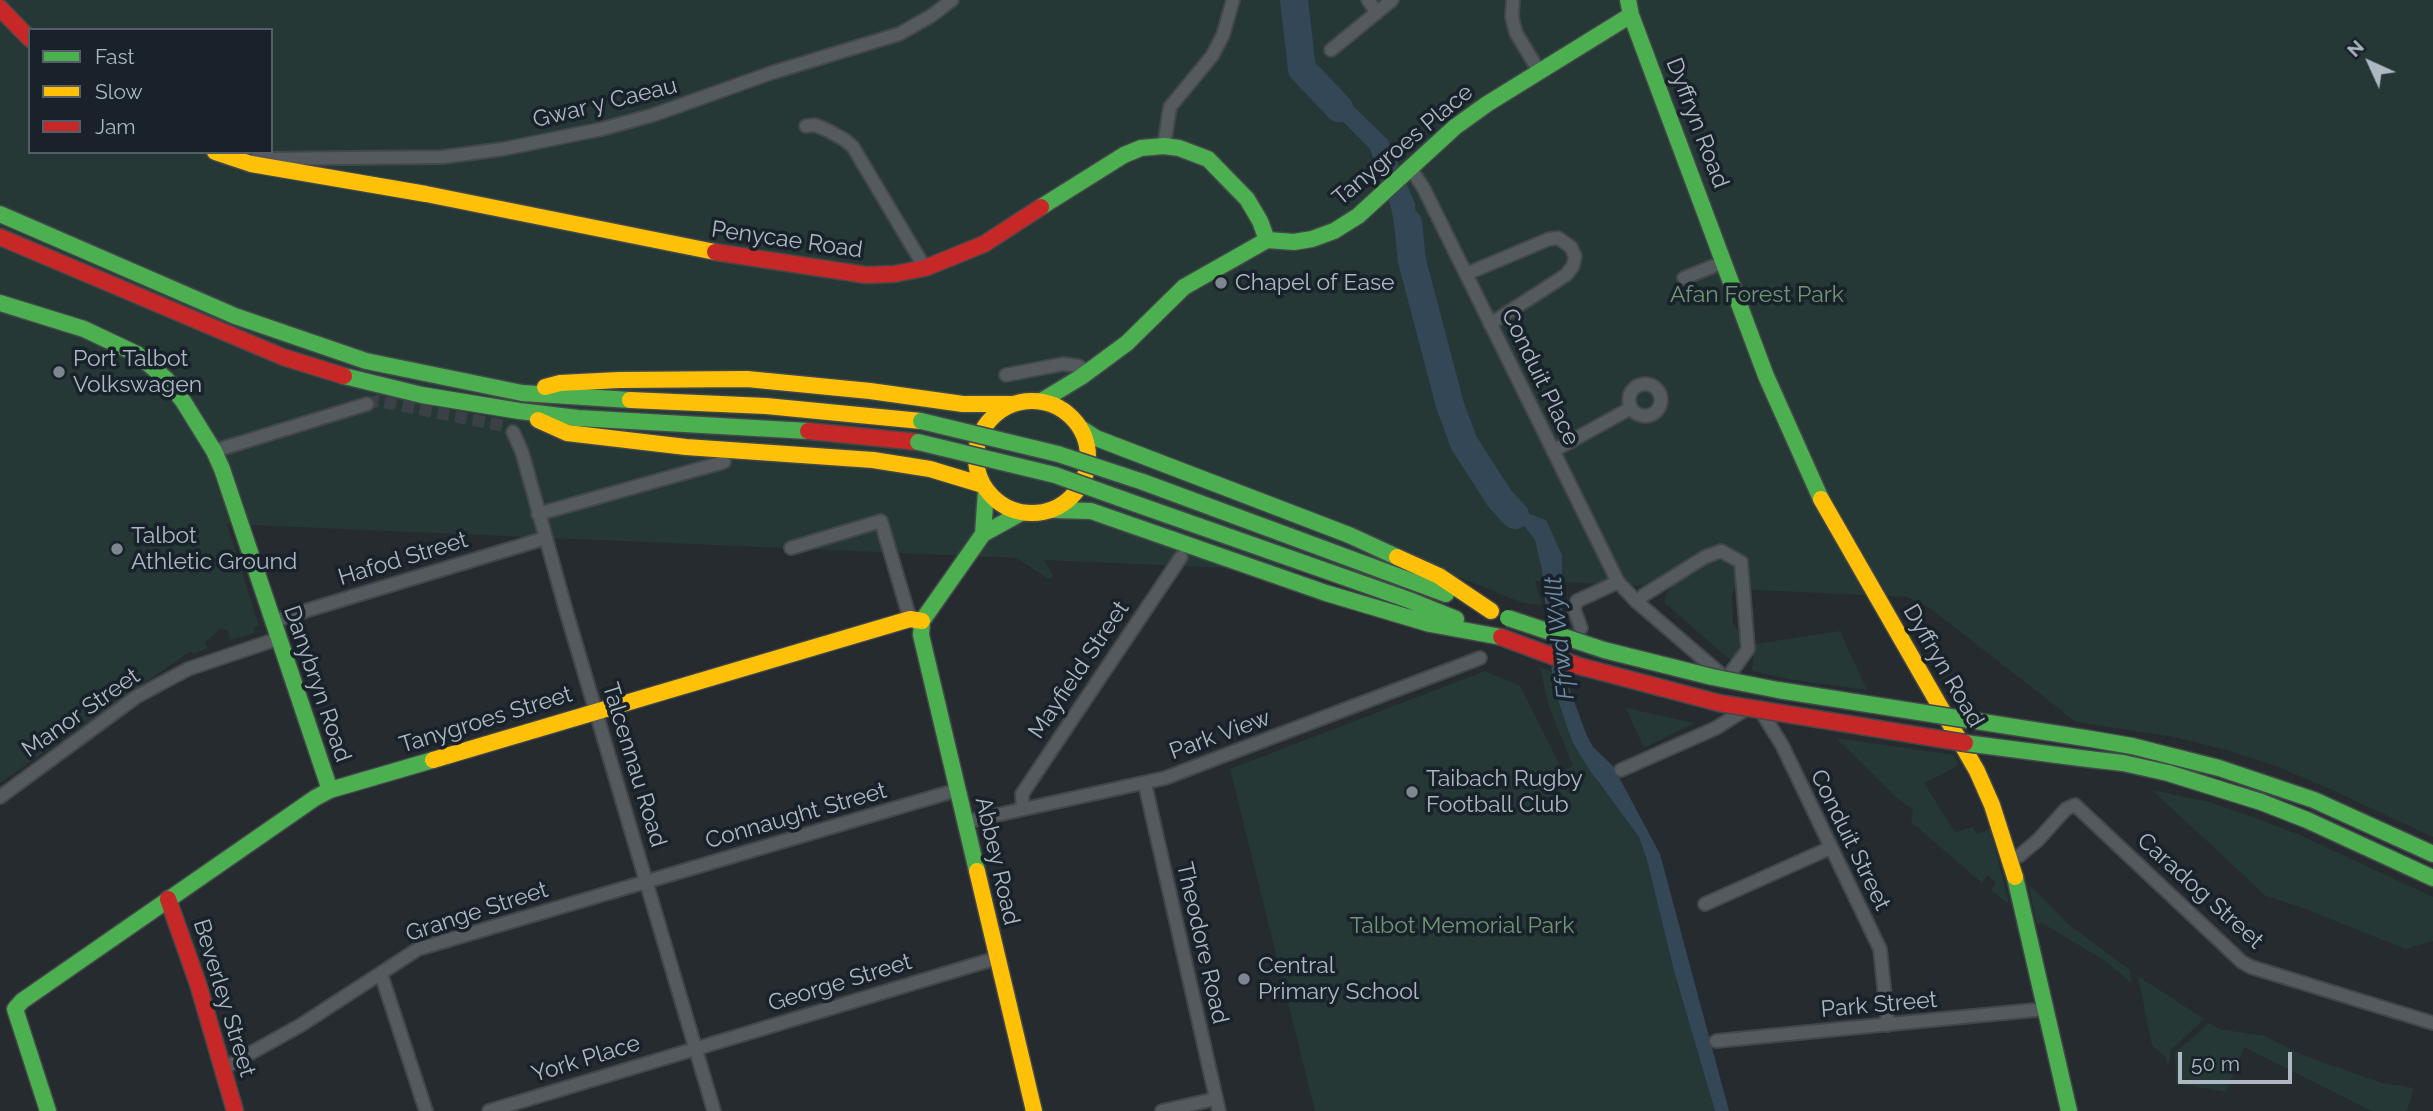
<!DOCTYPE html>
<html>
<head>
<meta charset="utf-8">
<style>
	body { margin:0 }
	#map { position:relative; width:2433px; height:1111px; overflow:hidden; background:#252b2f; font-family:Raleway,sans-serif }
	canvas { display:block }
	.legend { position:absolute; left:28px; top:28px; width:245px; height:126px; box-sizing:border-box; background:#19222a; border:2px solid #555e67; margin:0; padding:9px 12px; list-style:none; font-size:21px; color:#aeb8c2 }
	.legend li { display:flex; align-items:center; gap:14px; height:35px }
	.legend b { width:35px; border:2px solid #555e67 }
	.north { position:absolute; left:2335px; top:28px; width:70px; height:70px; -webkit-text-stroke:5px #19222a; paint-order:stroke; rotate:315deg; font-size:19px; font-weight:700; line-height:28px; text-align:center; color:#aeb8c2 }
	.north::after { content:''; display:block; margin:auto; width:24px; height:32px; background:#aeb8c2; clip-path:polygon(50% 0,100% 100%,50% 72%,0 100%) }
	.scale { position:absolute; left:2178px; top:1052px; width:114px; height:32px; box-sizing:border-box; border:4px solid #aeb8c2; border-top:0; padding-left:9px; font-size:21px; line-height:24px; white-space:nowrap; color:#aeb8c2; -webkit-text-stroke:5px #19222a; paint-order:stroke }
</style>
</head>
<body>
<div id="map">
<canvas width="2433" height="1111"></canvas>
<ul class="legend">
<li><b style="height:9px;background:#4caf50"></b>Fast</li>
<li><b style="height:9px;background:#ffc107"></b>Slow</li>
<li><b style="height:9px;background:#c62828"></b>Jam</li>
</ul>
<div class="north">N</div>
<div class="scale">50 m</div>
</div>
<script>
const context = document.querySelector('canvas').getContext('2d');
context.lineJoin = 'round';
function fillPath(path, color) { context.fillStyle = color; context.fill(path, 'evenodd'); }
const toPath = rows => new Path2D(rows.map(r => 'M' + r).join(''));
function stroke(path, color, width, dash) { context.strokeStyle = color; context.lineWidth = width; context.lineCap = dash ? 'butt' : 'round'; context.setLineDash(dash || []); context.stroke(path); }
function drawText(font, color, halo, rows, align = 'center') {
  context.font = font + ' Raleway,sans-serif'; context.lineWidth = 7; context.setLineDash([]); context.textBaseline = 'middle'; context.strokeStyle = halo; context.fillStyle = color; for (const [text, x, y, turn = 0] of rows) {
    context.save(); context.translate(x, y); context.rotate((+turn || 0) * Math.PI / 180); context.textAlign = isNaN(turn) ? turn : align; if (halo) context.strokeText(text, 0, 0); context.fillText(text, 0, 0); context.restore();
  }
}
fillPath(toPath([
	[0,0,2433,0,2433,837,2321,785,2273,765,2223,749,2174,737,2076,722,1930,608,1908,597,1735,589,1732,595,1733,624,1741,635,1738,653,1734,658,1729,659,1665,603,1665,596,1671,587,1535,581,1542,605,1523,603,1461,578,1044,560,1053,576,1050,580,1017,558,227,524,259,626,253,628,255,633,230,640,227,629,220,629,205,642,208,648,194,654,191,651,0,783],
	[30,30,271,30,271,152,30,152],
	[1840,631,1867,690,1788,679,1752,671,1755,644],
	[1540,667,1552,672,1564,718,1598,782,1639,837,1647,860,1674,971,1715,1111,1315,1111,1230,769,1485,671,1520,686,1563,771,1573,766,1548,704],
	[1626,708,1694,723,1644,748],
	[1836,738,1954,755,1959,765,1924,783,1955,832,1973,827,1977,834,1990,829,2009,904,1991,890,1996,882,1987,875,1982,883,1911,822,1913,810,1897,798],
	[2152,790,2209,802,2255,818,2300,835,2433,897,2433,941,2405,949,2300,907,2266,896],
	[2029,887,2031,887,2067,923,2130,970,2131,983,2107,962,2042,923,2037,924],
	[2138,976,2204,1019,2171,1050,2169,1063,2166,1063,2166,1057,2152,1046],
	[2209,1023,2219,1029,2265,1036,2302,1055,2382,1083,2414,1088,2407,1111,2372,1111,2244,1047,2226,1092,2176,1083,2175,1053]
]), '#253836');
fillPath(toPath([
	[1319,73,1388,140,1415,204,1418,261,1403,262,1390,204,1370,149,1307,85],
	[1500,484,1510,502,1529,514,1546,520,1562,555,1562,609,1566,680,1587,736,1593,747,1613,766,1660,854,1729,1111,1715,1111,1674,971,1647,860,1639,837,1591,772,1573,743,1564,718,1553,683,1542,570,1535,540,1526,528,1495,504,1486,490]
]), '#344757');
stroke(toPath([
	[1294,0,1302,69,1339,108],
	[1408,223,1412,261,1450,405,1464,443,1500,499,1515,515]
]), '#344757', 28);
stroke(toPath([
	[367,404,378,401,504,426,513,432]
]), '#3a4045', 12, [12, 6]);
const street = toPath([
	[1368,0,1377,13],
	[1513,0,1512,17,1516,33,1539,71],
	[1331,50,1392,0],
	[806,126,815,125,827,130,845,140,853,147,925,268],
	[1164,146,1170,107,1212,56,1223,35,1233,0],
	[256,159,443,157,503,149,602,129,653,115,771,73,899,34,931,16,952,0],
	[1410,167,1424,189,1618,582,1637,602,1723,676],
	[1466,274,1549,239,1558,238,1571,247,1575,256,1573,266,1566,275,1490,324],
	[1684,278,1724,262],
	[1006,375,1063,364,1078,366,1087,371],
	'1629 400a16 16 0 1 1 32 0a16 16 0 1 1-32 0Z',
	[513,432,522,452,567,614,714,1111],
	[214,451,367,404],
	[1553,451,1631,408],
	[538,514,724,462],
	[791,548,881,521,910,619],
	[1637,602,1644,595,1705,557,1721,551,1741,562,1748,649,1727,678],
	[272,623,285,617,546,538],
	[1581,628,1574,609,1577,601,1618,582],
	[1759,708,1782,745,1880,949,1888,1025],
	[1621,770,1716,728,1746,709],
	[1145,784,1219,1111],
	[0,797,136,697,188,669,280,638],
	[1023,809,1022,794,1181,557],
	[965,822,1165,778,1480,658],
	[2011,859,2019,856,2038,840,2066,809,2075,805,2242,962,2251,967,2433,1023],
	[1705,904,1830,848],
	[381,974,426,1111],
	[1716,1041,2045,1009],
	[222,1069,301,1025,418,949,957,790],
	[489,1111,997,958],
	[1162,1111,1215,1099]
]);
const fast = toPath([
	[1628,0,1631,15,1766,376,1821,499],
	[1041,207,1124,155,1141,148,1164,146,1179,148,1208,159,1247,199,1260,221,1267,240,1184,287,1127,343,1081,377,1043,400],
	[0,214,235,316,366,361,522,393,630,400],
	[1267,240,1294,242,1312,239,1334,231,1358,216,1455,127,1487,104,1631,15],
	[0,303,84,329,137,354,166,379,183,401,214,451,222,469,330,790],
	[344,376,422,395,519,411,578,418,808,431],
	[1082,429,1096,438,1349,535,1397,557],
	[1143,482,1446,594],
	[1136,504,1409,600,1456,619],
	[1053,510,1091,511,1326,593,1430,624,1501,637],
	[983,534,986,490],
	[2091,739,2132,746,2219,768,2314,800,2433,854],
	[2088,759,2123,763,2168,773,2261,802,2307,820,2433,878],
	[977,871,921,635,922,621,983,534,1021,513],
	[2015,877,2069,1111],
	[48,1111,15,1009,22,1001,315,798,330,790,433,760]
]);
const slow = toPath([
	[215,152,251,164,426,194,715,252],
	[545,387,560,383,619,380,747,379,870,391,963,404,1011,404],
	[630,400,766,406,921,421],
	'976 457a56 56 0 1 1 112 0a56 56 0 1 1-112 0Z',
	[538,420,567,433,686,447,873,460,930,469,983,485],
	[1821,499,1977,771,1992,805,2015,877],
	[1397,557,1439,576,1491,611],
	[433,760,910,619,922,621],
	[977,871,1034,1111]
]);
const jam = toPath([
	[0,8,30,39],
	[0,237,283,357,344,376],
	[715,252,866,275,894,274,925,268,984,244,1041,207],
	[808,431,918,442],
	[168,899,198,984,235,1111]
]);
stroke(street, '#42474a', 16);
stroke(fast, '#42474a', 19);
stroke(slow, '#42474a', 19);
stroke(jam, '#42474a', 19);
stroke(street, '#555a5e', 12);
stroke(fast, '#4caf50', 16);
stroke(slow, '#ffc107', 16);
stroke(jam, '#c62828', 16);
const fastBridge = toPath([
	[921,421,1058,454,1143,482],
	[918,442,1055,475,1136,504],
	[1508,618,1604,650,1712,677,1778,690,2091,739],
	[1965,743,2088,759]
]);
const jamBridge = toPath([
	[1501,637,1579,666,1719,703,1965,743]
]);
stroke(fastBridge, '#42474b', 19, []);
stroke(jamBridge, '#42474b', 19, []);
stroke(fastBridge, '#4caf50', 16);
stroke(jamBridge, '#c62828', 16);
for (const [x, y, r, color] of [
	[1221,283,7,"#7e878f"],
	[59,372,7,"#7e878f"],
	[117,549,7,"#7e878f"],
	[1412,792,7,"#7e878f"],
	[1244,979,7,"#7e878f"]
]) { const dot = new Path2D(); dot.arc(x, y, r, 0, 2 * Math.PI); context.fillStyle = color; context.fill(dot); stroke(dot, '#19222a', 2.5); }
drawText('23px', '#aeb8c2', '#19222a', [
	["Gwar y Caeau",605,103,-14],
	["Dyffryn Road",1697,123,69],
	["Tanygroes Place",1403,145,-40],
	["Penycae Road",787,240,8],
	["Conduit Place",1540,377,64],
	["Hafod Street",403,559,-17],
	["Dyffryn Road",1943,666,60],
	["Mayfield Street",1079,670,-56],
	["Danybryn Road",317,684,71],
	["Manor Street",81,713,-35],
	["Tanygroes Street",486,720,-17],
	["Park View",1220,735,-20],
	["Talcennau Road",634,765,73],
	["Connaught Street",796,816,-16],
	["Conduit Street",1850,840,64],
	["Abbey Road",997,861,77],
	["Caradog Street",2200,891,42],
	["Grange Street",477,912,-18],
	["Theodore Road",1202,943,77],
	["George Street",840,983,-17],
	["Beverley Street",224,998,73],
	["Park Street",1879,1005,-5],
	["York Place",586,1059,-17]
]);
drawText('23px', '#aeb8c2', '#19222a', [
	["Chapel of Ease",1235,283],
	["Port Talbot",73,359],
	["Volkswagen",73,385],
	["Talbot",131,536],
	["Athletic Ground",131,562],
	["Taibach Rugby",1426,779],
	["Football Club",1426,805],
	["Central",1258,966],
	["Primary School",1258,992]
], 'left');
drawText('23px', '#6f9672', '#19222a', [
	["Afan Forest Park",1757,295],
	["Talbot Memorial Park",1462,926]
]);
drawText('italic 24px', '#708da5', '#19222a', [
	["Ffrwd Wyllt",1560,638,-96]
]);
</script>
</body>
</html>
